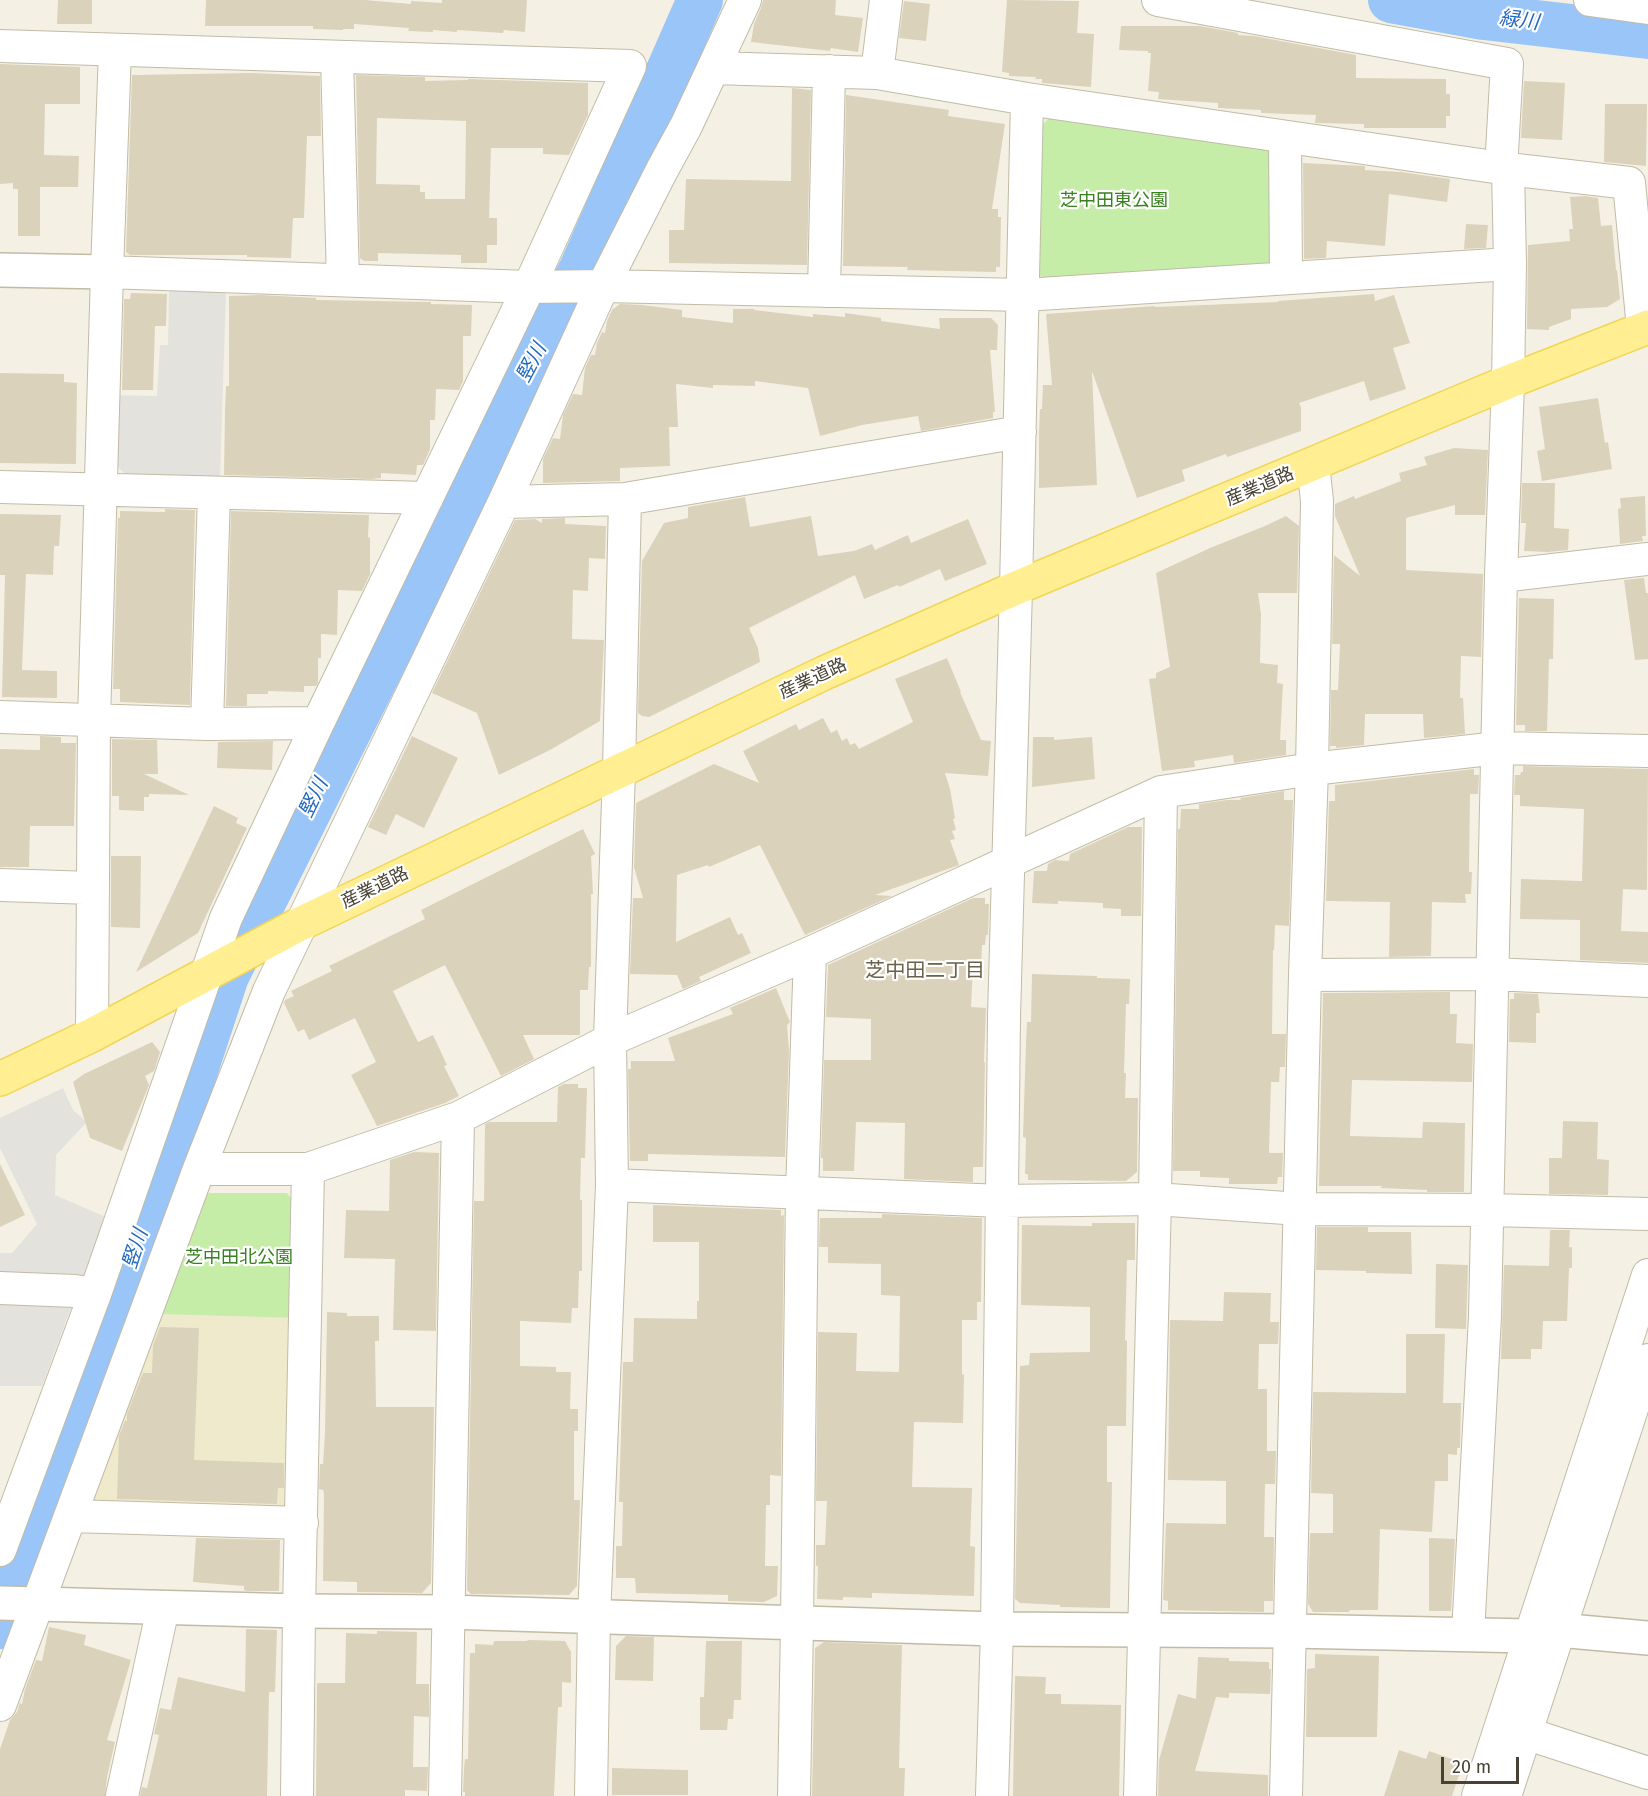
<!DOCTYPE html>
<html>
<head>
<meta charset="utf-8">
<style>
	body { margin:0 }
	#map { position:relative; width:1648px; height:1796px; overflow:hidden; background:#f4f1e4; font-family:"Fira Sans",sans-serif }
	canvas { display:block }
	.scale { position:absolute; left:1441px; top:1757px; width:78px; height:27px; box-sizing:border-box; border:3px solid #474233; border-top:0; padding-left:8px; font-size:18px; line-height:21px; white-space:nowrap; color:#474233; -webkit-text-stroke:4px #fff; paint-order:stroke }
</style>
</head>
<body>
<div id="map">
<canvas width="1648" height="1796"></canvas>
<div class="scale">20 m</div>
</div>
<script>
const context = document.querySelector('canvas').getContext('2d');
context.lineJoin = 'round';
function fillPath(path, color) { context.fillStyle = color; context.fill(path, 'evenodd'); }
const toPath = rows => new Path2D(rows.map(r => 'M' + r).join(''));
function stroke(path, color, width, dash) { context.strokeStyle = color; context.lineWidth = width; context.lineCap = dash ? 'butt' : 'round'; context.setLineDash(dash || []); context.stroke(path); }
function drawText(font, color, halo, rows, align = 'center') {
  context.font = font + ' "Fira Sans","Noto Sans JP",sans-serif'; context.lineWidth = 4.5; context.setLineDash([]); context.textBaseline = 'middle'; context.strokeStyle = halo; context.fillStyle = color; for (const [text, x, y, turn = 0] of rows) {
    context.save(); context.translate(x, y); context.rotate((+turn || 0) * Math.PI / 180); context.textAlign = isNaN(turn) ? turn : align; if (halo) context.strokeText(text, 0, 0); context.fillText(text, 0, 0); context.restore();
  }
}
fillPath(toPath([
	[156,1314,297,1318,293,1509,91,1509,91,1488]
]), '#efeacc');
fillPath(toPath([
	[1052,115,1271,148,1272,266,1045,281,1035,270,1040,127],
	[209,1193,287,1193,300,1210,297,1318,156,1314,198,1202]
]), '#c5eda8');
fillPath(toPath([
	[169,291,226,292,220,477,125,474,111,460,113,395,157,396,160,345,168,345],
	[63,1088,73,1110,87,1122,56,1155,55,1195,108,1218,89,1273,76,1285,0,1279,0,1253,12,1253,37,1224,0,1148,0,1118],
	[0,1292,73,1302,42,1386,0,1386]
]), '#e4e2dd');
stroke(toPath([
	[1391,0,1484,17,1648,36],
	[0,1626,28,1544,98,1365,226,976,473,482,481,458,582,269,700,0]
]), '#99c5f8', 46);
fillPath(toPath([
	[58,0,92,0,92,24,57,24],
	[206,0,365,0,411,4,411,1,442,3,442,0,527,0,525,32,504,30,503,33,457,30,457,32,433,30,433,32,408,31,409,28,354,24,354,29,343,29,343,30,313,29,313,26,205,26],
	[763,0,836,0,835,15,863,18,858,52,831,48,830,51,751,42,754,24,761,8],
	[1007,0,1079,1,1077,33,1094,34,1091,87,1042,83,1042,79,1035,79,1036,77,1009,76,1009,73,1002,72],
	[904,1,930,4,926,41,899,38],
	[1121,26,1200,26,1238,33,1238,35,1254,36,1356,55,1356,78,1446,79,1446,94,1450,94,1450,116,1446,116,1446,128,1364,128,1364,124,1315,123,1316,115,1261,113,1261,110,1218,108,1218,103,1158,99,1159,92,1148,91,1151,53,1148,53,1148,51,1119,50],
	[0,64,80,67,80,104,45,104,44,155,79,156,78,187,40,187,40,236,18,236,18,189,13,189,13,183,0,184],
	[253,73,320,76,321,136,307,136,304,218,293,218,291,258,247,257,247,255,130,255,126,252,132,75],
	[356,75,425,77,425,81,468,80,468,79,588,83,588,115,569,155,543,154,543,148,491,148,489,218,497,218,497,245,487,245,487,263,461,263,461,255,378,253,378,261,364,261,360,258],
	[377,118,466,121,465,199,425,199,425,192,420,192,420,185,376,184],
	[1524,81,1565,83,1562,140,1521,138],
	[792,88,811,90,807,265,669,263,669,230,684,230,686,179,791,181],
	[846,95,949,110,948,116,1005,124,992,209,998,209,998,217,1001,217,1000,267,996,267,996,272,907,270,908,267,843,266],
	[1605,104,1647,104,1646,166,1604,162],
	[1303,163,1365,166,1365,170,1401,172,1450,179,1447,202,1389,194,1385,246,1327,241,1326,258,1304,259],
	[1585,196,1598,198,1601,226,1612,225,1616,270,1617,270,1620,299,1607,307,1571,309,1571,319,1549,327,1549,330,1527,329,1528,245,1570,241,1569,229,1573,229,1570,197],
	[1466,224,1488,225,1486,248,1464,249],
	[131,293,167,294,166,326,155,326,153,390,122,390,124,299,130,299],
	[1374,294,1375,301,1394,295,1410,343,1393,348,1406,389,1370,401,1364,381,1299,403,1301,407,1301,431,1227,457,1226,454,1182,470,1185,481,1137,498,1092,371,1097,485,1039,488,1039,432,1040,409,1042,409,1043,385,1052,385,1046,314,1155,306,1155,307,1278,302,1278,301],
	[261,295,316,298,316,300,431,302,431,304,472,305,471,336,463,336,463,381,459,390,436,389,435,420,430,420,430,449,423,465,417,465,416,475,381,473,381,478,371,479,224,475,225,411,226,386,229,386,229,296],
	[620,304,642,305,682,310,682,317,733,323,733,309,754,309,754,310,813,317,813,314,845,317,845,313,881,318,881,321,940,329,939,318,991,318,998,325,997,350,990,350,995,412,993,412,993,418,921,431,918,416,862,425,820,436,808,388,755,381,755,386,713,385,713,388,676,384,678,427,669,427,670,466,620,468,620,481,543,483,543,459,553,438,560,439,563,415,573,394,582,395,585,368,591,355,595,355,597,343,602,332,605,333,607,321,612,310],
	[0,373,64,374,64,382,77,383,76,464,0,463],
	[1598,398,1605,443,1608,442,1612,469,1542,481,1537,451,1545,449,1539,407],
	[1454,448,1488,450,1485,515,1455,515,1455,505,1406,518,1406,570,1483,574,1481,657,1461,656,1460,698,1463,698,1465,734,1424,738,1423,714,1365,714,1364,745,1336,748,1336,746,1330,746,1331,690,1338,690,1340,644,1332,644,1334,555,1360,576,1335,516,1335,504,1354,496,1355,499,1401,481,1399,473,1427,465,1424,457],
	[1522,483,1555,483,1554,528,1569,529,1568,550,1548,552,1524,551,1526,523,1521,523],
	[1645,496,1646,536,1642,536,1643,541,1620,544,1618,509,1621,508,1620,498],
	[745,497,750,527,811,516,818,556,854,551,872,544,875,550,908,535,911,543,968,519,987,564,945,581,940,569,899,587,898,585,864,599,855,575,749,628,758,648,760,662,649,717,642,716,638,713,642,561,664,523,688,518,688,507],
	[165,509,195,510,190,705,120,702,120,689,113,689,118,518,120,518,120,511,165,512],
	[231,511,369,515,368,537,370,538,370,574,362,591,338,590,337,635,321,634,321,658,318,658,318,683,316,686,304,686,304,692,268,691,268,694,247,694,247,706,226,706],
	[0,514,61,515,59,546,54,546,53,575,26,574,22,670,57,671,57,698,2,697,5,575,0,575],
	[1286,516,1299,526,1297,593,1258,593,1261,614,1260,663,1278,665,1277,683,1283,684,1280,740,1286,740,1286,755,1234,763,1233,755,1194,761,1195,767,1162,771,1149,679,1156,678,1156,673,1170,667,1156,573,1210,548,1265,526],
	[565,518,565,524,606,526,605,559,589,558,588,591,573,590,572,639,604,640,600,721,550,750,499,775,477,713,432,693,515,520,535,519,542,523,542,519],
	[1644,578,1646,593,1648,593,1648,659,1635,660,1624,580],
	[1519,598,1554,599,1553,659,1549,659,1547,731,1525,731,1525,725,1516,725],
	[947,658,961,692,960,692,981,740,991,741,988,776,945,773,950,789,955,818,953,819,956,830,952,831,955,839,950,840,959,865,875,895,892,896,805,935,760,845,709,867,708,865,677,875,676,942,730,917,738,935,742,933,751,953,699,977,701,981,683,989,677,975,630,974,633,898,643,898,634,867,636,803,714,764,759,783,743,751,796,724,799,730,823,718,831,733,837,730,842,741,847,738,850,745,855,743,859,749,913,722,895,679],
	[40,736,61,737,61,743,76,743,74,826,30,826,29,867,0,867,0,749,40,750],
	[412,736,458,758,424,828,396,814,386,835,368,827],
	[1033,737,1054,737,1054,740,1092,737,1095,779,1032,787],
	[112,739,157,740,158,774,144,774,189,795,149,794,149,797,144,797,144,811,119,810,119,796,112,796],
	[273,741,272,770,217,768,218,742],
	[1523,766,1648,769,1647,890,1623,889,1621,931,1648,932,1648,963,1580,960,1580,920,1520,919,1521,879,1582,881,1584,809,1520,806,1520,795,1514,795,1515,775,1520,775,1521,772,1523,772],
	[1474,769,1474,775,1479,775,1478,794,1470,794,1469,872,1472,872,1471,894,1465,894,1466,903,1432,902,1431,956,1389,957,1390,902,1326,901,1329,801,1335,801,1335,785],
	[1284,791,1284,800,1293,800,1289,926,1275,925,1274,950,1273,950,1272,1034,1286,1034,1285,1067,1280,1067,1279,1082,1271,1082,1269,1153,1283,1153,1282,1177,1278,1177,1277,1184,1229,1184,1229,1178,1200,1177,1200,1171,1173,1171,1178,829,1180,829,1181,809,1199,809,1199,804,1227,800,1241,800,1240,798],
	[214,806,238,818,236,823,247,828,198,933,136,972],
	[1128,827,1142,827,1141,916,1121,916,1121,909,1103,908,1103,903,1058,901,1058,904,1032,903,1034,871,1047,871,1048,864,1055,860,1069,861,1070,854],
	[583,829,595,854,591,856,593,894,591,894,591,967,589,967,588,990,580,990,580,1035,523,1035,534,1059,501,1076,445,965,393,991,418,1042,433,1035,447,1065,444,1066,459,1096,445,1103,377,1126,351,1075,376,1062,355,1018,309,1040,304,1029,298,1032,284,1003,285,1000,294,996,291,991,332,971,329,966,425,919,421,910],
	[111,856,141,856,140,928,111,927],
	[973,898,985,898,985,904,989,904,988,935,986,935,985,945,982,945,981,967,973,966,971,1007,986,1008,984,1062,985,1062,983,1167,973,1167,973,1182,904,1179,905,1123,856,1122,854,1171,823,1171,823,1158,821,1158,824,1060,871,1060,871,1019,826,1017,828,965],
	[1032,974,1097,976,1097,978,1130,979,1129,1004,1126,1004,1124,1073,1126,1073,1125,1098,1138,1098,1137,1172,1126,1181,1028,1180,1028,1174,1025,1174,1026,1138,1023,1137,1026,1043,1027,1022,1031,1022],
	[776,988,790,1022,787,1025,789,1051,785,1157,648,1154,648,1161,630,1161,628,1069,631,1069,631,1061,675,1061,668,1038,733,1014,730,1008],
	[1450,992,1450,1014,1457,1014,1456,1043,1473,1044,1472,1082,1352,1080,1350,1136,1422,1138,1423,1122,1465,1123,1464,1192,1427,1192,1427,1190,1380,1188,1383,1186,1319,1186,1323,993],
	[1514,993,1538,994,1540,1013,1536,1013,1536,1043,1509,1042,1510,999,1514,999],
	[152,1042,160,1052,154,1071,145,1076,149,1085,122,1151,90,1138,73,1082,84,1074],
	[564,1084,578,1084,578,1088,587,1088,585,1158,581,1158,580,1200,582,1200,582,1271,579,1271,578,1308,572,1308,571,1323,520,1321,520,1366,556,1367,556,1372,571,1372,570,1409,578,1409,578,1431,574,1431,574,1500,580,1500,577,1586,569,1595,471,1594,467,1590,474,1201,484,1201,485,1124,489,1122,557,1122,558,1087],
	[1563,1121,1598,1122,1597,1159,1609,1160,1608,1195,1549,1194,1549,1158,1562,1158],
	[414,1152,439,1153,436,1331,393,1330,395,1259,344,1258,346,1210,389,1211,390,1160],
	[0,1164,25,1215,0,1227],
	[653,1205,781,1210,781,1216,784,1215,781,1476,770,1475,770,1505,766,1505,765,1566,778,1566,777,1596,764,1602,728,1601,728,1595,636,1593,635,1578,616,1578,616,1546,622,1546,623,1502,619,1502,623,1362,633,1362,634,1318,697,1319,697,1301,699,1301,699,1242,653,1242],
	[882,1214,982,1218,981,1302,977,1302,977,1320,962,1320,962,1374,964,1375,963,1423,914,1422,912,1487,972,1488,970,1546,975,1547,974,1596,872,1593,872,1598,843,1597,843,1600,817,1599,818,1566,816,1566,816,1545,825,1545,827,1501,816,1501,818,1332,857,1333,856,1371,899,1372,900,1296,881,1295,881,1264,828,1263,828,1247,819,1247,820,1218,882,1218],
	[1092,1223,1135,1223,1135,1260,1127,1260,1125,1340,1127,1341,1126,1426,1107,1426,1107,1482,1112,1482,1110,1608,1060,1607,1060,1605,1020,1603,1015,1599,1020,1366,1029,1365,1030,1353,1090,1352,1090,1307,1021,1305,1022,1225,1092,1226],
	[1317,1227,1368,1227,1368,1232,1411,1232,1412,1274,1366,1273,1366,1271,1316,1270],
	[1550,1230,1570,1230,1569,1247,1572,1247,1572,1268,1569,1268,1567,1321,1543,1321,1542,1349,1531,1349,1531,1359,1501,1359,1504,1265,1549,1266],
	[1436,1264,1468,1265,1466,1329,1435,1328],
	[1224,1292,1271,1293,1270,1322,1279,1322,1278,1344,1259,1344,1258,1389,1267,1389,1267,1451,1276,1451,1275,1484,1265,1484,1264,1537,1274,1537,1273,1601,1264,1601,1264,1612,1168,1610,1168,1601,1163,1600,1166,1523,1226,1524,1226,1481,1168,1480,1170,1320,1223,1321],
	[327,1312,347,1313,347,1316,379,1316,379,1341,375,1341,376,1407,434,1407,431,1583,422,1593,357,1592,357,1582,323,1581,324,1493,323,1490,319,1489,320,1464,323,1464,325,1433],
	[160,1327,199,1328,194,1460,284,1463,284,1488,278,1488,277,1504,117,1499,119,1436,125,1421,127,1421,127,1414,143,1373,152,1373,153,1346],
	[1406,1334,1445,1334,1443,1403,1461,1403,1460,1448,1457,1448,1457,1455,1448,1454,1448,1481,1435,1481,1432,1532,1380,1529,1378,1610,1350,1610,1349,1612,1313,1612,1308,1604,1310,1533,1333,1533,1333,1494,1311,1493,1313,1392,1406,1393],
	[196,1538,280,1540,279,1591,247,1591,244,1590,244,1586,193,1582],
	[1429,1538,1455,1539,1451,1611,1429,1611],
	[49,1627,86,1635,84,1645,131,1660,107,1740,115,1742,107,1777,105,1796,0,1796,0,1749,10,1720,17,1712,20,1703,22,1704,25,1689,36,1660,42,1661],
	[246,1629,277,1630,275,1692,269,1692,267,1796,140,1796,142,1787,147,1788,159,1735,154,1734,160,1708,171,1710,178,1677,245,1692],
	[377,1631,417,1632,416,1684,429,1684,429,1717,414,1716,413,1767,428,1767,427,1791,405,1790,405,1796,316,1796,317,1683,345,1683,346,1633,377,1634],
	[626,1636,654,1637,653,1681,615,1680,616,1646],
	[528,1640,565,1641,571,1652,571,1683,562,1682,562,1707,558,1707,554,1796,465,1796,465,1792,463,1792,464,1768,465,1759,468,1759,470,1653,475,1653,475,1644,493,1645,494,1641,527,1641],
	[706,1641,742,1641,741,1700,734,1700,733,1719,728,1719,727,1730,700,1730,700,1697,704,1697],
	[824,1642,902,1645,899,1768,905,1768,904,1796,812,1796,815,1648],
	[1315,1654,1379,1656,1377,1737,1306,1737,1307,1669,1315,1668],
	[1198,1657,1229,1658,1229,1661,1269,1662,1269,1669,1271,1669,1270,1694,1229,1693,1229,1698,1216,1697,1195,1771,1268,1775,1268,1796,1158,1796,1159,1760,1178,1694,1196,1699],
	[1015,1676,1046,1677,1045,1694,1061,1694,1061,1704,1121,1705,1119,1796,1013,1796],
	[1399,1750,1426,1759,1429,1751,1463,1763,1452,1796,1384,1796],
	[612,1768,688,1770,688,1795,612,1795]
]), '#dad2bb');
const minor = toPath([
	[1158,0,1507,64,1501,169],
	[1590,0,1648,8],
	[0,46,630,66,529,287,318,723,226,918,95,1294,0,1550],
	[337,57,343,280],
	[714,68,877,73,1027,99,1508,169,1510,264,1508,382,1501,576,1485,1316,1468,1634],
	[877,73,886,0],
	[1285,137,1286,278],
	[1508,169,1629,183,1643,328],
	[107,272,529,287,603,286,1024,295,1510,264],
	[824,291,829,71],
	[0,487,427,498],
	[504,502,625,499,1020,432],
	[1501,576,1648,559],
	[0,717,207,724,318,723],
	[207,724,214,493],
	[0,885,92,888],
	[1305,975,1492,974,1648,981],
	[92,1035,94,720,107,272,115,50],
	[199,1169,308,1169,458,1118,610,1040,810,953,1161,792,1312,769,1498,748,1648,751],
	[612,1185,1002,1201,1155,1199,1300,1209,1488,1210,1648,1214],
	[0,1288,75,1291,95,1294],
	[71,1516,302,1523],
	[0,1705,199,1169,269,991,504,502,603,286,662,170,686,126,745,0],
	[1525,1733,1648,1773],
	[122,1796,163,1608],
	[297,1796,299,1611,308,1169],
	[445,1796,458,1118],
	[591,1796,594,1617,612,1185,610,1040,619,770,625,499],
	[794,1796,797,1623,802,1192,810,953],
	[992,1796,997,1629,1004,1017,1016,588,1027,99],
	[1140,1796,1155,1199,1161,792],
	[1286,1796,1305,975,1312,769,1317,501,1313,464],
	[1478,1796,1648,1275],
	[1505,1796,1648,1360]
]);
const tertiary = toPath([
	[0,270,107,272],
	[0,1603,299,1611,447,1612,997,1629,1290,1631,1530,1636,1558,1630,1648,1638]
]);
const primary = toPath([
	[0,1079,92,1035,300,924,824,673,1016,588,1508,382,1648,327]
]);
stroke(minor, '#c1bba6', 34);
stroke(tertiary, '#c1bba6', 36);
stroke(primary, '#f1d655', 36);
stroke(minor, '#fff', 32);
stroke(tertiary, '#fff', 33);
stroke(primary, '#ffee92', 33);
drawText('18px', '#388020', '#fff', [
	["芝中田東公園",1114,201],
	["芝中田北公園",239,1258]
]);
drawText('18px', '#474233', '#fff', [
	["産業道路",1260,487,-23],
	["産業道路",813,679,-25],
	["産業道路",375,888,-26]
]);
drawText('italic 20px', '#2068bf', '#fff', [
	["緑川",1519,21,7],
	["竪川",532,363,-62],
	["竪川",314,798,-64],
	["竪川",136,1249,-72]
]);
drawText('20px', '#6b6249', '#fff', [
	["芝中田二丁目",925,971]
]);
</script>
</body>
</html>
